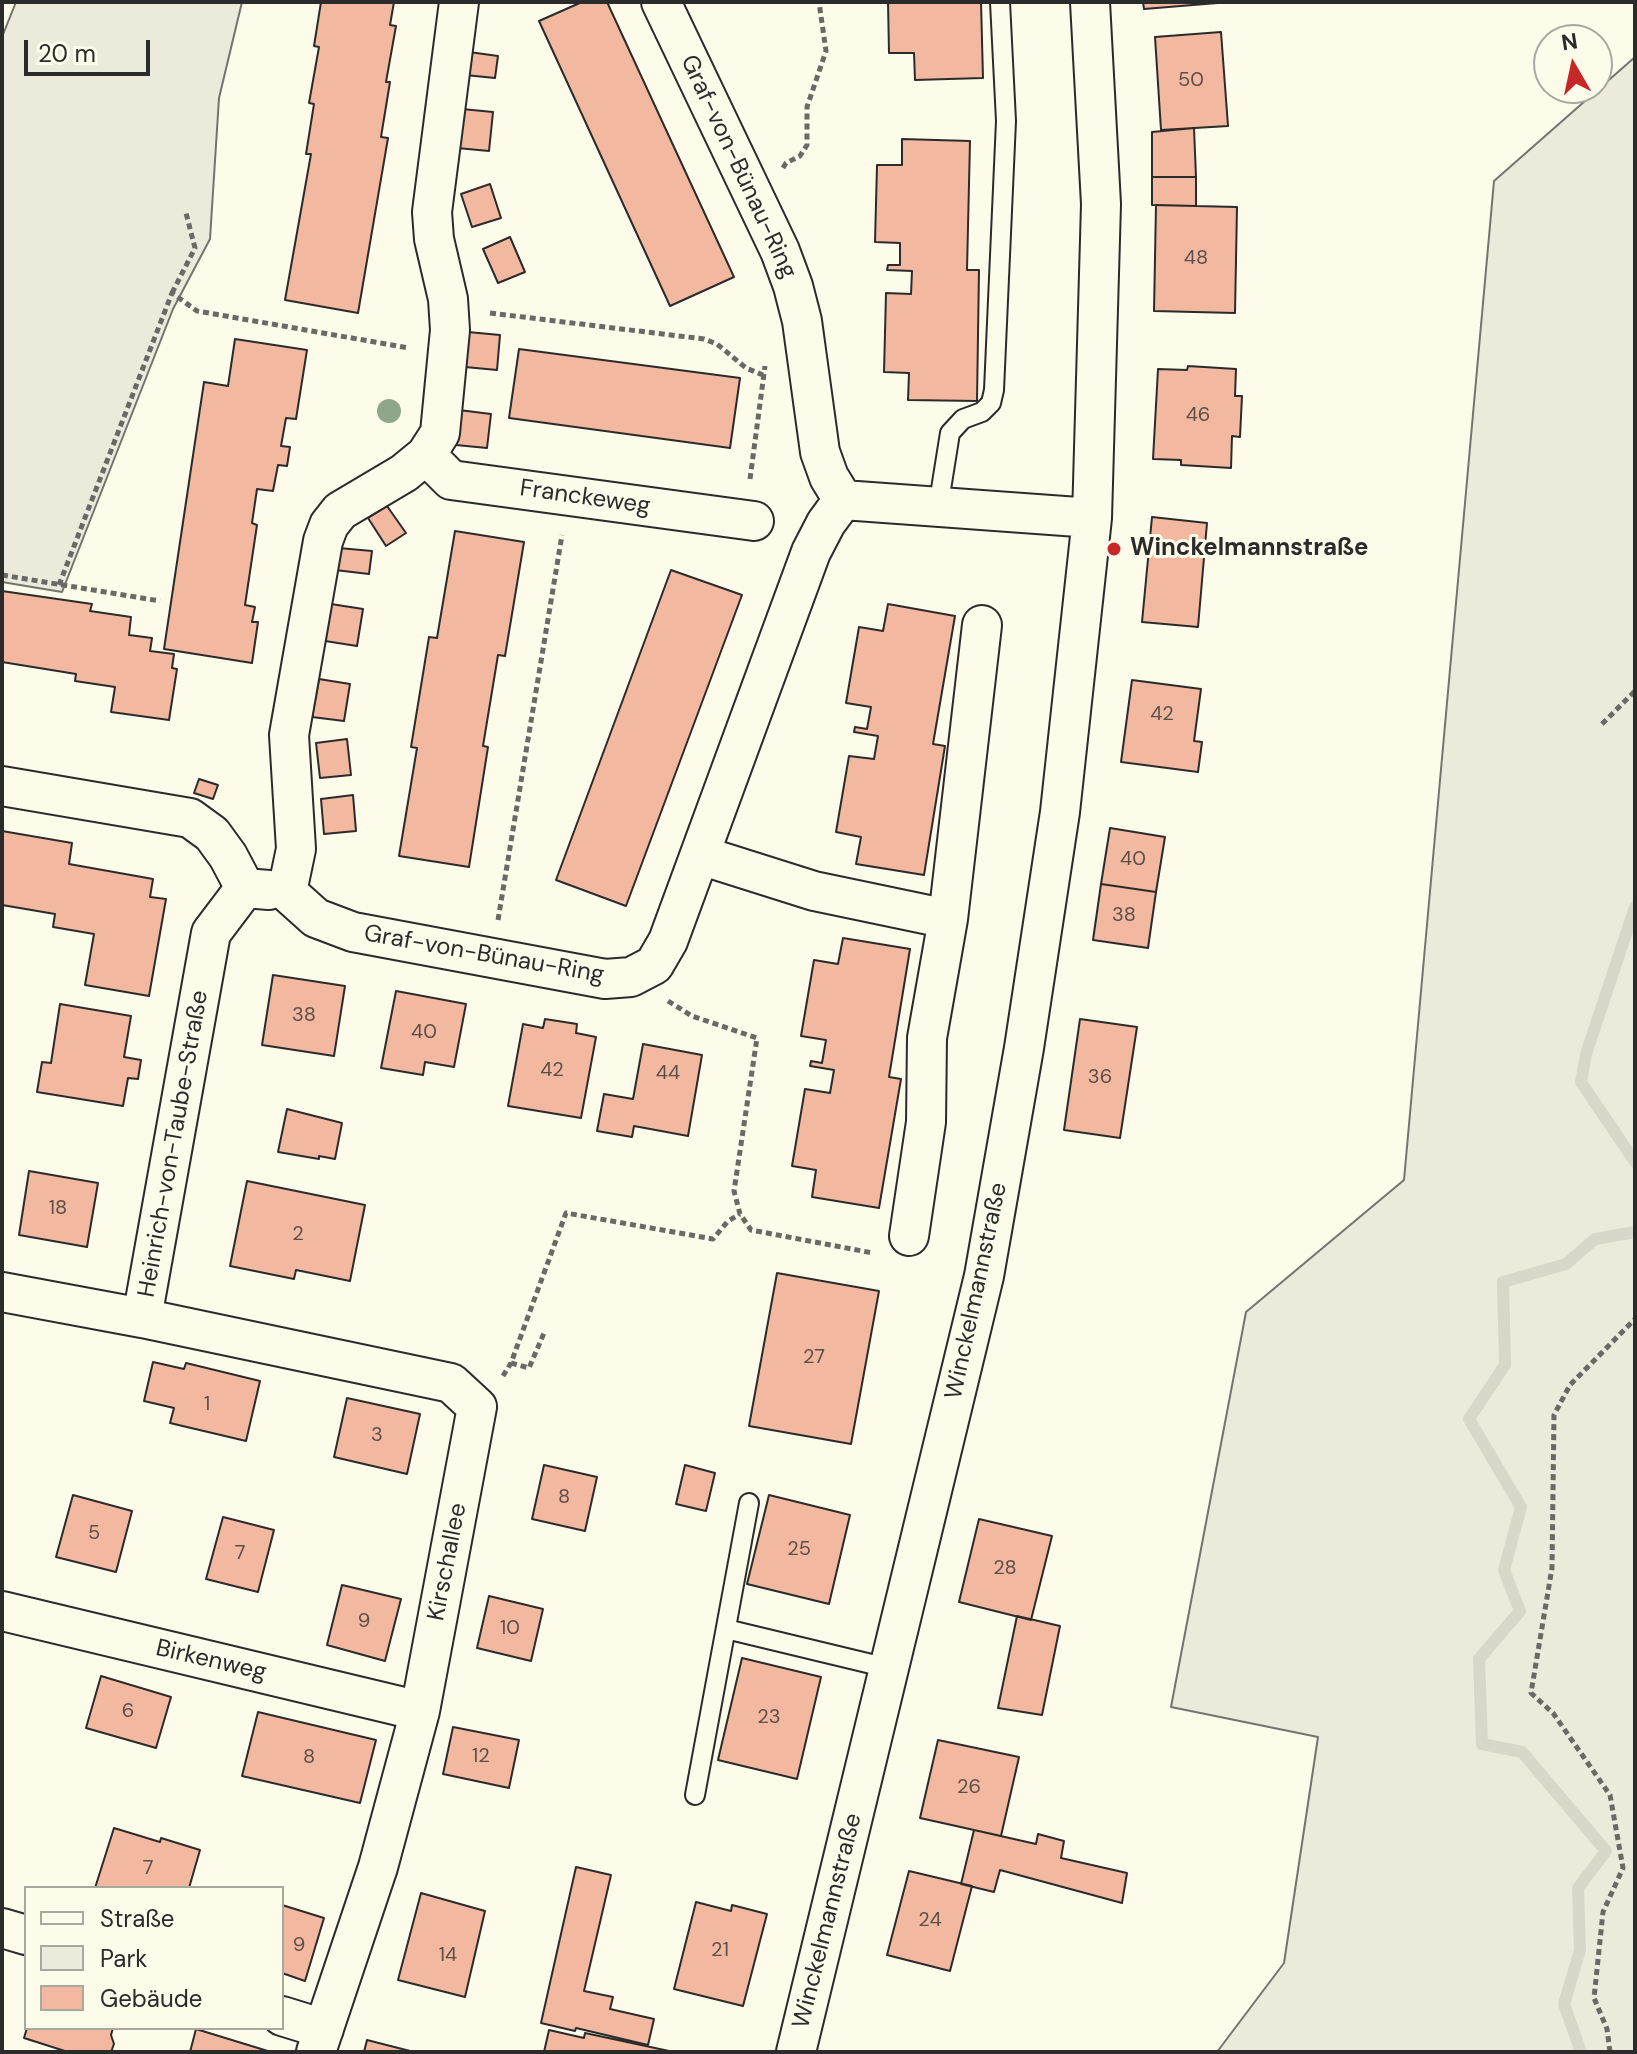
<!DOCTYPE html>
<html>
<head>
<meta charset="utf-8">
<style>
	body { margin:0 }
	#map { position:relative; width:1637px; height:2054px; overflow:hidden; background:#fdfbea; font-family:"DM Sans",sans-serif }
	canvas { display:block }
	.frame { position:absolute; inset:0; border:4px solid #2b2b2b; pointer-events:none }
	.legend { position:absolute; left:24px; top:1886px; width:260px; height:144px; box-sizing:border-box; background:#fdfbea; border:2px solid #a9a89e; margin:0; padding:10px 14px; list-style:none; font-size:24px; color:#2b2b2b }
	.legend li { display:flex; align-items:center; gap:16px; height:40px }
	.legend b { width:40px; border:2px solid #a9a89e }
	.north { position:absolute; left:1533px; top:24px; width:80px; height:80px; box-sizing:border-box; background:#fdfbea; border:2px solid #a9a89e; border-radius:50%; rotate:351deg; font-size:22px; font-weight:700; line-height:32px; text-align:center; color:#2b2b2b }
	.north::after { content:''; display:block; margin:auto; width:28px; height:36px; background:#c62828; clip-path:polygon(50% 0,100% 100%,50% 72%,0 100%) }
	.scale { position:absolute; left:24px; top:40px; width:126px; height:36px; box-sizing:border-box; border:4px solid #2b2b2b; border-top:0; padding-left:10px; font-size:24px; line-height:28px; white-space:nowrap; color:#2b2b2b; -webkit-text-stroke:6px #fdfbea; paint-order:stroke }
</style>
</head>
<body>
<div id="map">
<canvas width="1637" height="2054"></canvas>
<div class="frame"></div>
<ul class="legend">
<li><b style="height:10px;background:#fdfbea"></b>Straße</li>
<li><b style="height:22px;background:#ecebdb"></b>Park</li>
<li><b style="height:22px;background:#f2b8a0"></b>Gebäude</li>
</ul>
<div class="north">N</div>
<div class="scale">20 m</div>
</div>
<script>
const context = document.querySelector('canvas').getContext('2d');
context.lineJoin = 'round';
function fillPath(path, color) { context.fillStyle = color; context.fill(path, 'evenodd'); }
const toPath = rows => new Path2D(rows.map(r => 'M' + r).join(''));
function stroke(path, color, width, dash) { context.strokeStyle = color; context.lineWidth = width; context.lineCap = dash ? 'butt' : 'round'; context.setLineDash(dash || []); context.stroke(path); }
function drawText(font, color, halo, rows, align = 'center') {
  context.font = font + ' "DM Sans",sans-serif'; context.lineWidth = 6; context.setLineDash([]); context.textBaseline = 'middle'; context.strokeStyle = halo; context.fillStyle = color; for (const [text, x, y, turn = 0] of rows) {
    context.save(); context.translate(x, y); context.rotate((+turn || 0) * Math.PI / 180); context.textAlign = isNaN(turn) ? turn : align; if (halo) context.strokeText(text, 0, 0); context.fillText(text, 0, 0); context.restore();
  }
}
const green = toPath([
	[16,2,242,2,219,98,210,239,173,309,62,592,2,582,2,37,16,2],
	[1635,57,1635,2052,1217,2052,1284,1963,1318,1737,1171,1707,1246,1312,1404,1180,1494,181,1635,57]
]);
fillPath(green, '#ecebdb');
stroke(green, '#74746e', 2);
stroke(toPath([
	[1635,907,1586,1054,1581,1082,1635,1162],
	[1581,2052,1564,2004,1580,1950,1578,1888,1606,1851,1522,1752,1482,1744,1479,1659,1520,1611,1504,1570,1521,1507,1469,1419,1505,1365,1503,1282,1566,1264,1595,1239,1635,1232]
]), '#d8d7c9', 12);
const building = toPath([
	[321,2,394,2,390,25,396,26,386,82,390,82,381,137,388,138,358,313,285,300,311,154,306,154,314,104,309,103,319,47,314,46,321,2],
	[582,2,607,2,734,277,670,306,539,21,582,2],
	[888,2,981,2,983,78,915,80,914,53,889,53,888,2],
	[1143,2,1230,2,1144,9,1143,2],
	[1221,32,1228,126,1161,130,1155,37,1221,32],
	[469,52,498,56,495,78,465,75,469,52],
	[462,109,493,112,489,151,457,148,462,109],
	[1194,128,1196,177,1152,177,1152,132,1194,128],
	[902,139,970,141,967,270,979,270,977,401,908,400,909,373,884,372,886,293,911,294,912,271,887,270,888,265,900,265,900,243,875,242,877,165,902,165,902,139],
	[1152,177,1196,177,1196,206,1152,205,1152,177],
	[490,184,501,218,472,227,461,194,490,184],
	[1156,205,1237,207,1235,313,1154,311,1156,205],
	[510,237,525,272,498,283,483,249,510,237],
	[468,332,500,335,497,370,465,367,468,332],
	[235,339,307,350,296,419,286,418,281,446,290,447,287,466,278,465,273,491,257,489,252,523,257,525,245,605,255,607,252,622,258,622,252,663,164,649,204,382,228,386,235,339],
	[519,349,740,378,730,448,509,418,519,349],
	[1188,366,1236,369,1235,396,1242,396,1240,437,1232,436,1231,468,1181,465,1181,460,1153,459,1158,369,1187,370,1188,366],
	[459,410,491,414,487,448,456,445,459,410],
	[387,506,406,533,386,546,368,518,387,506],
	[1152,517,1207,523,1198,627,1142,622,1152,517],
	[455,531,524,542,505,656,498,655,483,746,488,747,469,867,399,856,417,748,411,747,429,637,437,638,455,531],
	[339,548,372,551,369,574,335,570,339,548],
	[671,570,742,595,626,906,556,880,671,570],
	[2,591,92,604,90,611,131,617,129,635,152,638,150,651,174,654,172,668,177,669,169,720,111,712,115,687,75,681,76,674,2,662,2,591],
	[331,604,363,609,357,646,325,641,331,604],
	[888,604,955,616,933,744,945,746,924,875,856,864,861,837,836,832,849,756,874,759,878,736,854,732,855,727,867,729,871,707,846,703,859,627,883,631,888,604],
	[319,679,350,684,344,721,312,717,319,679],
	[1132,680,1201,689,1194,741,1202,742,1198,772,1121,762,1132,680],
	[347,739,351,775,320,778,316,743,347,739],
	[199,779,218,785,213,799,194,793,199,779],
	[353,795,356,831,324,834,321,799,353,795],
	[1110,828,1165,837,1156,892,1101,884,1110,828],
	[2,831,72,843,69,864,153,879,150,897,166,899,149,996,85,985,94,934,53,927,55,914,2,905,2,831],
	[1101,884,1156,892,1148,948,1093,940,1101,884],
	[843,938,910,949,889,1077,901,1079,879,1208,812,1197,816,1170,792,1166,805,1089,830,1093,834,1070,810,1066,811,1061,822,1063,826,1040,801,1036,814,960,838,964,843,938],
	[273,975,345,986,334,1056,262,1045,273,975],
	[396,991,466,1004,454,1067,425,1062,423,1075,381,1068,396,991],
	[60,1004,131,1016,124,1057,141,1060,138,1079,128,1078,123,1106,37,1092,42,1062,51,1063,60,1004],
	[545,1019,577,1024,576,1033,596,1037,581,1118,508,1106,523,1024,543,1028,545,1019],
	[1080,1019,1137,1027,1120,1138,1064,1130,1080,1019],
	[643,1044,702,1055,688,1136,634,1126,632,1137,597,1131,604,1094,633,1099,643,1044],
	[287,1109,342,1123,335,1159,319,1156,319,1159,278,1152,287,1109],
	[29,1171,98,1183,87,1247,19,1235,29,1171],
	[247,1181,365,1205,350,1281,296,1270,294,1279,230,1266,247,1181],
	[777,1273,879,1291,851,1444,749,1426,777,1273],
	[153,1362,184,1369,186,1363,260,1381,246,1441,170,1423,174,1408,144,1401,153,1362],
	[347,1398,420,1414,407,1474,334,1457,347,1398],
	[544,1465,597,1477,585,1531,532,1519,544,1465],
	[685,1465,715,1473,706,1511,676,1504,685,1465],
	[73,1495,132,1511,116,1572,56,1557,73,1495],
	[769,1495,850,1515,829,1604,747,1584,769,1495],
	[223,1517,274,1530,258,1592,206,1579,223,1517],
	[979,1519,1052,1536,1031,1620,959,1602,979,1519],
	[342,1585,401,1599,385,1661,327,1645,342,1585],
	[489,1596,543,1609,531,1661,477,1648,489,1596],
	[1017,1616,1060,1626,1042,1715,998,1708,1017,1616],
	[742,1658,821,1677,797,1779,718,1760,742,1658],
	[101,1676,171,1697,156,1748,86,1728,101,1676],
	[258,1712,376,1740,360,1803,242,1776,258,1712],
	[453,1727,519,1740,509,1788,443,1774,453,1727],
	[938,1740,1019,1757,1001,1836,920,1818,938,1740],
	[114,1828,160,1842,161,1838,200,1850,189,1888,95,1888,114,1828],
	[974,1830,1036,1844,1038,1834,1064,1841,1061,1858,1127,1873,1122,1903,1000,1870,994,1892,961,1884,974,1830],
	[576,1867,611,1875,584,1991,613,1997,610,2009,654,2019,648,2045,576,2028,575,2031,541,2023,576,1867],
	[909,1871,972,1886,950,1971,887,1955,909,1871],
	[421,1893,485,1911,465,1997,398,1980,421,1893],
	[696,1902,731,1911,732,1905,767,1914,743,2006,674,1989,696,1902],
	[282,1905,324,1918,305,1981,282,1973,282,1905],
	[27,2028,113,2028,111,2035,114,2044,111,2052,68,2052,24,2038,27,2028],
	[196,2029,271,2052,190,2052,196,2029],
	[549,2030,584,2038,585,2033,669,2051,544,2052,549,2030],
	[367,2040,414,2052,364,2052,367,2040]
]);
fillPath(building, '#f2b8a0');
stroke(building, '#2b2b2b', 2);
const service = toPath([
	[938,508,950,433,963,419,982,412,991,403,994,390,1006,121,1000,2],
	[726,1629,888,1668],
	[695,1795,749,1503]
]);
const minor = toPath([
	[459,2,432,212,434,239,448,299,450,330,440,433,426,455,404,473,340,511,329,525,323,541,289,735,296,849,287,892,316,918,353,932,605,979,631,977,654,965,668,941,811,552,826,523,843,500],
	[661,2,780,251,793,286,802,321,820,452,829,477,843,500],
	[426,455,451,480,754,521],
	[843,500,1092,518],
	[2,786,190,818,212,834,228,856,245,888,269,890],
	[700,855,814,891,948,919],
	[909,1236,926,1122,927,1038,948,919,982,625],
	[2,1292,142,1318,451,1383,477,1407,420,1711,378,1867,316,2052],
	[142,1318,211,933,245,888],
	[2,1611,420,1711],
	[2,1928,26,1935],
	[282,2016,324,2029],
	[796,2052,984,1276,1024,1048,1060,812,1092,518,1101,204,1090,2]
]);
stroke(service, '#2b2b2b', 22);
stroke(minor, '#2b2b2b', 42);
stroke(toPath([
	[783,168,786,163,800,156,807,145,807,107,826,51,819,2],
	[172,293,195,248,186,213],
	[490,313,704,339,717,344,746,368,763,375],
	[750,479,765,366],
	[2,575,160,601],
	[59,585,172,293,197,311,409,348],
	[1602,724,1635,691],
	[498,920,562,535],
	[668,1001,692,1016,757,1038,734,1191,740,1214,751,1230,873,1253],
	[511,1363,529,1368,544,1333],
	[503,1376,511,1363,566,1213,713,1239,728,1221,740,1214],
	[1610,2052,1607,2029,1594,1998,1603,1912,1623,1868,1610,1795,1553,1713,1531,1693,1552,1568,1554,1415,1570,1385,1635,1319]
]), '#6a6964', 5, [6, 4]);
stroke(service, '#fdfbea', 18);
stroke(minor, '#fdfbea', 38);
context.fillStyle = '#8ea78a';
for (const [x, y] of [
	[389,411]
]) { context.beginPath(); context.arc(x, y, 12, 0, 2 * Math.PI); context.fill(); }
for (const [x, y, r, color] of [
	[1114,549,8,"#c62828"]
]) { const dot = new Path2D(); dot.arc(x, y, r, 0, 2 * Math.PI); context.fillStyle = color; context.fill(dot); stroke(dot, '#fdfbea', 3); }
drawText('20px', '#5d4e48', null, [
	["50",1191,81],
	["48",1196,259],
	["46",1198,416],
	["42",1162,715],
	["40",1133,860],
	["38",1124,916],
	["38",304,1016],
	["40",424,1033],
	["42",552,1071],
	["44",668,1074],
	["36",1100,1078],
	["18",58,1209],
	["2",298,1235],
	["27",814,1358],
	["1",207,1405],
	["3",377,1436],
	["8",564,1498],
	["5",94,1534],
	["25",799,1550],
	["7",240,1554],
	["28",1005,1569],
	["9",364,1622],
	["10",510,1629],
	["6",128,1712],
	["23",769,1718],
	["12",481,1757],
	["8",309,1758],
	["26",969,1788],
	["7",148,1869],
	["24",930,1921],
	["9",299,1946],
	["21",720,1951],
	["14",448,1956]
]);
drawText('24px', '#2b2b2b', '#fdfbea', [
	["Graf-von-Bünau-Ring",738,167,65],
	["Franckeweg",585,498,8],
	["Graf-von-Bünau-Ring",484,955,10],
	["Heinrich-von-Taube-Straße",174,1144,-80],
	["Winckelmannstraße",977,1291,-78],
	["Kirschallee",448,1562,-79],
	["Birkenweg",211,1661,13],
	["Winckelmannstraße",828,1921,-76]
]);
drawText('bold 24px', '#2b2b2b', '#fdfbea', [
	["Winckelmannstraße",1130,549]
], 'left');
</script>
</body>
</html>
